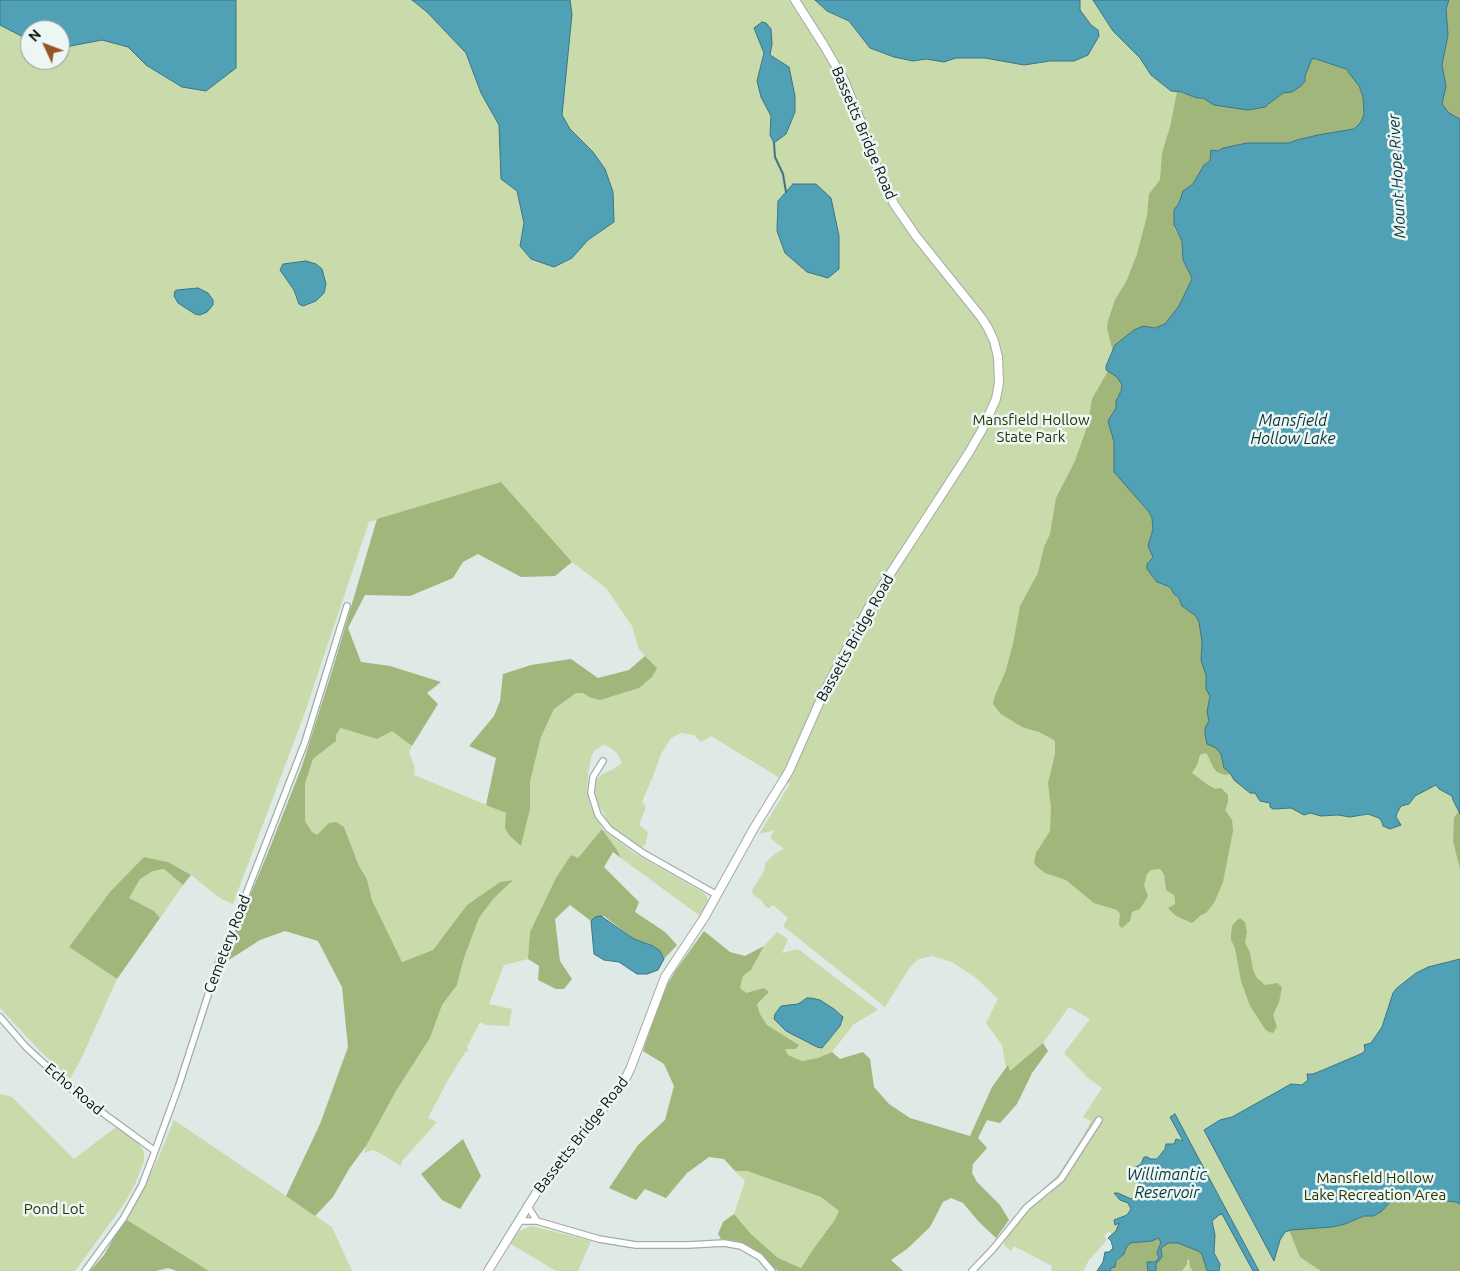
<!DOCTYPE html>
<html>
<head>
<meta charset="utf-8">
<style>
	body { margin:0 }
	#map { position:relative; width:1460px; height:1271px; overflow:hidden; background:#dfe9e5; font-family:Ubuntu,sans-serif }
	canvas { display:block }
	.north { position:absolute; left:20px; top:20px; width:50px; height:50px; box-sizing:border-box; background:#ecf7f3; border:1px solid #929a97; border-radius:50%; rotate:313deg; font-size:14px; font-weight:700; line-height:20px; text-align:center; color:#0c0f0e }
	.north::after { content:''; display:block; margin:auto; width:18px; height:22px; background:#965522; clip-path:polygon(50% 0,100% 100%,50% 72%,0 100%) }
</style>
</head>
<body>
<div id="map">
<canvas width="1460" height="1271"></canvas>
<div class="north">N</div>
</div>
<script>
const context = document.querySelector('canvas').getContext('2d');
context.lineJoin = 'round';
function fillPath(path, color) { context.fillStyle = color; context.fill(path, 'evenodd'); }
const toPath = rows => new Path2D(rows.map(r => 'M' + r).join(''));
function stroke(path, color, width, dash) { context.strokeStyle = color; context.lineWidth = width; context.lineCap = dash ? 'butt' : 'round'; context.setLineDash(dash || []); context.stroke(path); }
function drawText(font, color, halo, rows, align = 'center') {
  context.font = font + ' Ubuntu,sans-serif'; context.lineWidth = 5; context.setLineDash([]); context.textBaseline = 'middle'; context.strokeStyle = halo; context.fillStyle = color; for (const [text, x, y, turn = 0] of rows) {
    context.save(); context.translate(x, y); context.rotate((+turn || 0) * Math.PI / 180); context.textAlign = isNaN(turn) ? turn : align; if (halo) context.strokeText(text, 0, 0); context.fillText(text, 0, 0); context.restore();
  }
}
fillPath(toPath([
	[0,0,1460,0,1460,1271,1097,1271,1103,1262,1105,1252,1109,1252,1113,1248,1111,1241,1108,1238,1112,1234,1109,1231,1104,1236,1107,1239,1105,1242,1089,1260,1083,1271,1051,1271,1052,1266,1014,1246,1011,1251,1007,1248,1004,1244,1005,1238,1028,1210,1050,1194,1044,1188,1058,1175,1082,1138,1091,1121,1083,1117,1102,1088,1088,1078,1064,1053,1090,1019,1069,1007,1043,1043,1010,1072,1007,1066,1006,1068,1002,1045,986,1023,998,999,975,977,952,962,932,956,919,959,910,967,885,1007,783,926,788,918,773,905,769,908,766,907,761,900,753,895,752,890,764,871,766,862,776,853,784,849,770,838,775,830,759,834,790,784,711,736,701,742,694,735,681,733,671,738,661,754,653,776,642,802,646,807,639,825,648,832,646,843,643,847,638,845,611,827,598,803,594,785,597,779,602,774,612,770,622,763,617,753,608,746,603,745,594,751,591,758,588,774,587,794,591,808,602,829,634,853,704,893,709,901,700,916,621,858,617,850,602,829,578,858,571,855,530,932,528,959,504,965,489,1004,512,1009,509,1026,487,1025,480,1022,467,1047,468,1052,466,1051,449,1078,428,1118,437,1122,402,1161,401,1166,378,1152,373,1150,364,1153,366,1146,396,1091,430,1038,442,1005,457,985,464,958,479,918,494,898,512,880,500,882,467,905,433,950,402,962,372,900,367,879,359,866,344,827,317,835,312,832,305,821,305,784,313,759,336,741,336,735,342,728,377,739,392,730,412,746,409,752,415,768,414,775,506,813,521,846,530,809,530,782,541,737,554,709,576,693,583,693,589,697,656,669,639,649,632,626,606,588,572,562,501,482,369,522,304,715,233,904,220,898,191,875,168,862,144,857,69,947,117,979,82,1057,70,1079,41,1052,0,1008],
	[30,30,60,30,60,60,30,60],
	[164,869,183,885,160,918,154,911,128,898,140,879,153,871],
	[777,932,788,939,782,953,798,949,878,1010,854,1024,832,1052,818,1058,802,1061,788,1055,785,1049,799,1045,767,1025,760,1014,757,1003,769,992,764,988,746,994,740,988,743,976,751,970,764,946],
	[0,1094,12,1097,74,1159,116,1127,139,1144,144,1152,144,1161,135,1184,124,1204,75,1271,0,1271],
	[174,1120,332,1227,352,1271,209,1271,127,1220,157,1161],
	[735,1171,747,1171,821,1197,839,1211,834,1221,814,1248,801,1268,778,1258,751,1234,734,1214,745,1181],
	[532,1226,591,1241,578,1271,556,1271,511,1244,512,1239,519,1231]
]), '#c9daab');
fillPath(toPath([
	[1449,0,1460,0,1460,119,1449,113,1442,104,1446,86,1442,65,1448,35,1446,9],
	[1313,58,1344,68,1355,79,1363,97,1364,114,1361,122,1354,129,1349,131,1318,135,1297,140,1289,143,1245,144,1223,148,1218,151,1211,150,1210,161,1204,165,1193,184,1183,191,1179,203,1174,211,1174,228,1182,241,1183,260,1192,278,1191,281,1179,306,1165,324,1155,328,1143,326,1134,330,1115,345,1113,352,1107,328,1108,321,1115,300,1127,280,1137,254,1147,216,1149,194,1160,180,1162,153,1170,127,1177,92,1203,98,1216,105,1230,106,1248,110,1260,108,1269,105,1283,93,1292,92,1301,86,1305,81,1305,76,1311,61],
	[1108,371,1119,379,1122,385,1116,408,1108,421,1114,442,1114,472,1149,512,1152,518,1153,529,1149,542,1153,557,1148,562,1147,569,1160,584,1170,587,1174,594,1196,616,1199,622,1202,642,1201,660,1206,675,1206,689,1210,696,1207,712,1209,721,1205,728,1205,734,1210,746,1216,748,1221,754,1224,768,1231,774,1225,775,1217,772,1213,767,1207,754,1205,753,1200,755,1197,765,1192,773,1208,785,1215,789,1221,788,1228,795,1228,802,1225,810,1232,820,1233,831,1223,882,1214,903,1206,913,1201,915,1192,923,1176,916,1168,908,1175,904,1175,899,1174,895,1166,890,1164,874,1160,869,1151,870,1147,874,1144,885,1148,896,1140,909,1132,912,1130,921,1122,928,1119,925,1120,914,1117,910,1094,903,1066,880,1045,873,1036,866,1034,862,1036,853,1050,831,1051,808,1048,783,1055,754,1055,742,1054,740,1039,732,1022,727,1001,714,993,704,994,698,1006,670,1013,644,1020,606,1038,573,1044,547,1050,534,1056,498,1075,461,1088,424,1092,399],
	[501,482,572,562,555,576,521,577,478,554,463,562,453,578,410,596,365,595,348,628,361,662,390,666,441,682,427,693,438,704,412,746,392,731,377,739,341,728,336,735,336,741,313,759,305,784,305,821,312,832,317,835,329,823,336,822,344,827,359,866,367,879,372,900,402,962,433,950,467,905,500,882,513,880,494,898,479,918,464,958,457,985,442,1005,430,1038,396,1091,366,1146,349,1169,333,1197,315,1216,286,1196,320,1124,348,1047,342,987,318,941,285,931,260,940,221,965,267,855,302,766,333,668,377,519],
	[645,656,657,668,652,677,639,688,600,700,589,697,583,693,576,693,554,709,541,737,530,782,530,809,521,846,509,835,505,828,506,813,486,805,496,758,469,746,494,716,500,701,503,674,531,665,571,659,598,678,629,670],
	[1458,812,1460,814,1460,869,1453,841,1454,818],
	[602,829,617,850,621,858,613,852,604,867,639,902,635,912,665,932,677,945,664,959,663,956,653,946,634,939,604,916,595,917,591,921,570,905,555,919,560,961,572,979,564,989,556,989,538,980,539,966,528,959,530,932,556,878,571,855,578,858],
	[144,857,168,862,191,875,183,885,164,869,153,871,140,879,129,898,154,911,160,918,117,979,69,947,110,892],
	[1240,918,1245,922,1247,932,1245,942,1250,953,1253,970,1257,978,1265,985,1277,983,1282,987,1279,1002,1273,1015,1277,1027,1273,1033,1269,1032,1265,1029,1250,1006,1241,981,1235,948,1231,940,1231,935,1232,926,1236,921],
	[704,931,730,952,745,956,764,946,751,970,743,976,740,988,746,993,764,988,769,992,757,1004,760,1014,767,1025,799,1045,796,1049,785,1049,788,1055,802,1061,818,1058,832,1052,840,1059,863,1052,870,1059,874,1087,889,1104,910,1118,970,1136,992,1087,1008,1065,1010,1071,1043,1043,1048,1051,1032,1073,1017,1104,1000,1123,987,1120,978,1138,987,1148,973,1164,972,1173,977,1182,1000,1205,1009,1220,996,1238,979,1222,963,1203,951,1198,943,1202,930,1227,907,1249,891,1260,903,1271,778,1271,759,1254,737,1241,721,1239,718,1234,723,1222,734,1214,751,1234,778,1258,801,1268,814,1248,834,1221,839,1211,821,1197,747,1171,735,1171,724,1159,709,1157,687,1173,666,1198,645,1189,636,1200,609,1188,638,1145,665,1120,674,1086,664,1064,643,1051,661,995,676,970],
	[463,1139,481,1176,460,1209,442,1200,421,1174],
	[1421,1191,1428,1192,1436,1200,1456,1202,1460,1204,1460,1271,1321,1271,1300,1257,1289,1230,1300,1228,1332,1227,1345,1224,1364,1216,1373,1216,1381,1212,1393,1199,1405,1200],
	[127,1220,209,1271,177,1271,168,1268,156,1271,90,1271,104,1255,119,1229],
	[1156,1238,1159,1238,1161,1241,1157,1253,1159,1258,1156,1262,1147,1267,1148,1271,1110,1271,1111,1268,1124,1254,1126,1248,1130,1243,1152,1241],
	[1167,1243,1178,1243,1198,1251,1202,1254,1207,1271,1193,1271,1190,1267,1189,1259,1187,1260,1187,1264,1182,1271,1156,1271,1156,1264,1162,1254,1161,1248]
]), '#a1b67b');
const water = toPath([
	[0,0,236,0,236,68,206,91,182,87,146,65,128,47,102,40,60,48,60,30,30,30,30,40,25,38,0,25,0,0],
	[412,0,570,0,572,14,562,115,570,129,593,152,605,169,613,192,614,222,588,240,572,258,554,267,531,259,520,246,524,223,517,191,501,179,499,125,481,93,466,53,427,12,412,0],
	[815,0,1080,0,1080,10,1091,25,1098,30,1099,36,1088,55,1074,61,1050,61,1024,65,985,58,956,58,944,62,926,59,913,61,894,57,870,48,849,21,827,11,815,0],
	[1093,0,1449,0,1446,9,1448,35,1442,65,1446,86,1442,104,1449,113,1460,119,1460,814,1453,800,1452,796,1439,789,1436,785,1415,796,1409,804,1401,806,1397,813,1396,817,1401,825,1390,829,1383,826,1382,822,1379,818,1368,814,1350,817,1338,815,1321,816,1310,813,1304,815,1291,808,1273,809,1270,807,1270,803,1260,801,1255,793,1250,793,1234,780,1230,773,1224,768,1221,754,1216,748,1207,744,1205,734,1205,728,1209,721,1207,712,1210,696,1206,689,1206,675,1201,660,1202,642,1199,622,1196,616,1182,606,1179,598,1174,594,1170,587,1157,582,1147,569,1147,564,1153,557,1148,546,1153,529,1152,518,1149,512,1114,472,1114,442,1108,421,1116,408,1116,401,1121,391,1122,385,1117,377,1106,370,1106,366,1115,345,1134,330,1143,326,1155,328,1165,324,1179,306,1191,281,1192,278,1183,260,1182,241,1174,225,1174,210,1179,203,1183,191,1193,184,1204,165,1210,161,1211,150,1218,151,1223,148,1247,143,1289,143,1297,140,1318,135,1354,129,1361,122,1364,114,1363,97,1359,86,1346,69,1313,58,1311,61,1305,76,1305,81,1301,86,1292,92,1283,93,1265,107,1248,110,1214,105,1203,98,1197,98,1181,92,1171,91,1151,75,1140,58,1113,31,1093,0],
	[762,22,766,23,771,29,772,44,770,55,789,67,795,96,795,112,786,134,774,143,770,135,771,116,761,97,757,81,764,53,754,28,762,22],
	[793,184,816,184,831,198,839,236,839,269,828,278,807,272,785,253,777,231,778,201,793,184],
	[306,261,316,264,322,269,326,284,324,293,316,301,303,306,299,304,294,290,280,270,283,264,306,261],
	[198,288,208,293,213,300,213,305,207,312,200,315,195,314,178,303,174,296,175,291,177,290,198,288],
	[601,916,634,939,653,946,660,951,664,959,658,970,647,974,637,974,619,962,604,960,594,954,591,921,595,917,601,916],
	[1460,959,1460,1204,1456,1202,1436,1200,1428,1192,1421,1191,1403,1201,1393,1199,1381,1212,1373,1216,1364,1216,1345,1224,1332,1227,1291,1230,1285,1232,1280,1240,1274,1261,1204,1130,1220,1120,1232,1117,1291,1084,1302,1085,1308,1080,1307,1074,1313,1074,1323,1070,1363,1053,1365,1050,1364,1045,1371,1043,1382,1027,1393,993,1397,988,1416,973,1428,967,1460,959],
	[807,998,811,998,820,1000,834,1009,843,1017,840,1026,822,1048,817,1047,786,1031,774,1019,775,1014,781,1006,798,1004,807,998],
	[1175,1114,1200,1161,1259,1271,1253,1271,1222,1214,1219,1215,1212,1221,1215,1235,1214,1253,1220,1264,1219,1271,1207,1271,1202,1254,1198,1251,1178,1243,1168,1243,1161,1248,1162,1257,1156,1264,1156,1271,1148,1271,1147,1262,1155,1262,1159,1258,1157,1253,1161,1242,1158,1238,1152,1241,1130,1243,1126,1248,1124,1254,1116,1261,1115,1267,1111,1268,1110,1271,1097,1271,1103,1262,1105,1252,1109,1252,1113,1248,1111,1241,1108,1238,1116,1231,1119,1223,1115,1225,1114,1220,1127,1215,1131,1209,1128,1203,1120,1200,1114,1193,1118,1193,1131,1199,1136,1195,1139,1187,1139,1181,1127,1175,1134,1168,1141,1164,1144,1157,1148,1157,1150,1159,1157,1159,1165,1149,1166,1144,1174,1144,1176,1139,1183,1141,1170,1117,1175,1114]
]);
fillPath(water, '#51a1b6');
stroke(water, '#3c7584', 1);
stroke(toPath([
	[774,143,775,157,783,174,786,192]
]), '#3c7584', 2);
const street = toPath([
	[603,761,593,777,591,793,598,815,609,829,643,853,717,895],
	[0,1017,26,1047,77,1094,155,1151],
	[527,1205,537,1221],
	[518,1221,537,1221,599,1239,636,1245,688,1245,724,1243,741,1246,760,1257,772,1271],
	[85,1271,123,1219,142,1185,155,1151,178,1088,220,958,233,928,305,742,347,606],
	[972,1271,993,1249,1027,1207,1061,1179,1099,1120]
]);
const secondary = toPath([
	[488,1271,538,1190,623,1084,631,1067,665,977,704,918,754,828,789,771,824,692,870,605,968,454,982,430,996,399,999,383,998,357,994,341,988,328,981,317,916,236,894,204,873,158,861,122,844,80,823,44,795,0]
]);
stroke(street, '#a2aca8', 8);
stroke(secondary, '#a2aca8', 10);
stroke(street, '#fff', 5.5);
stroke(secondary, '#fff', 8);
drawText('15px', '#0c0f0e', '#ecf7f3', [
	["Bassetts Bridge Road",864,133,67],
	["Bassetts Bridge Road",855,638,-61],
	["Cemetery Road",227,944,-69],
	["Echo Road",74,1089,40],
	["Bassetts Bridge Road",581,1135,-52]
]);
drawText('15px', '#263305', '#ecf7f3', [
	["Mansfield Hollow",1031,420],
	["State Park",1031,437],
	["Mansfield Hollow",1375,1178],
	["Lake Recreation Area",1375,1195],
	["Pond Lot",54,1209]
]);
drawText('italic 16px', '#0c333c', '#ecf7f3', [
	["Mount Hope River",1397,176,-93],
	["Mansfield",1293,421],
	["Hollow Lake",1293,439],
	["Willimantic",1167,1175],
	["Reservoir",1167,1193]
]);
</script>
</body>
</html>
